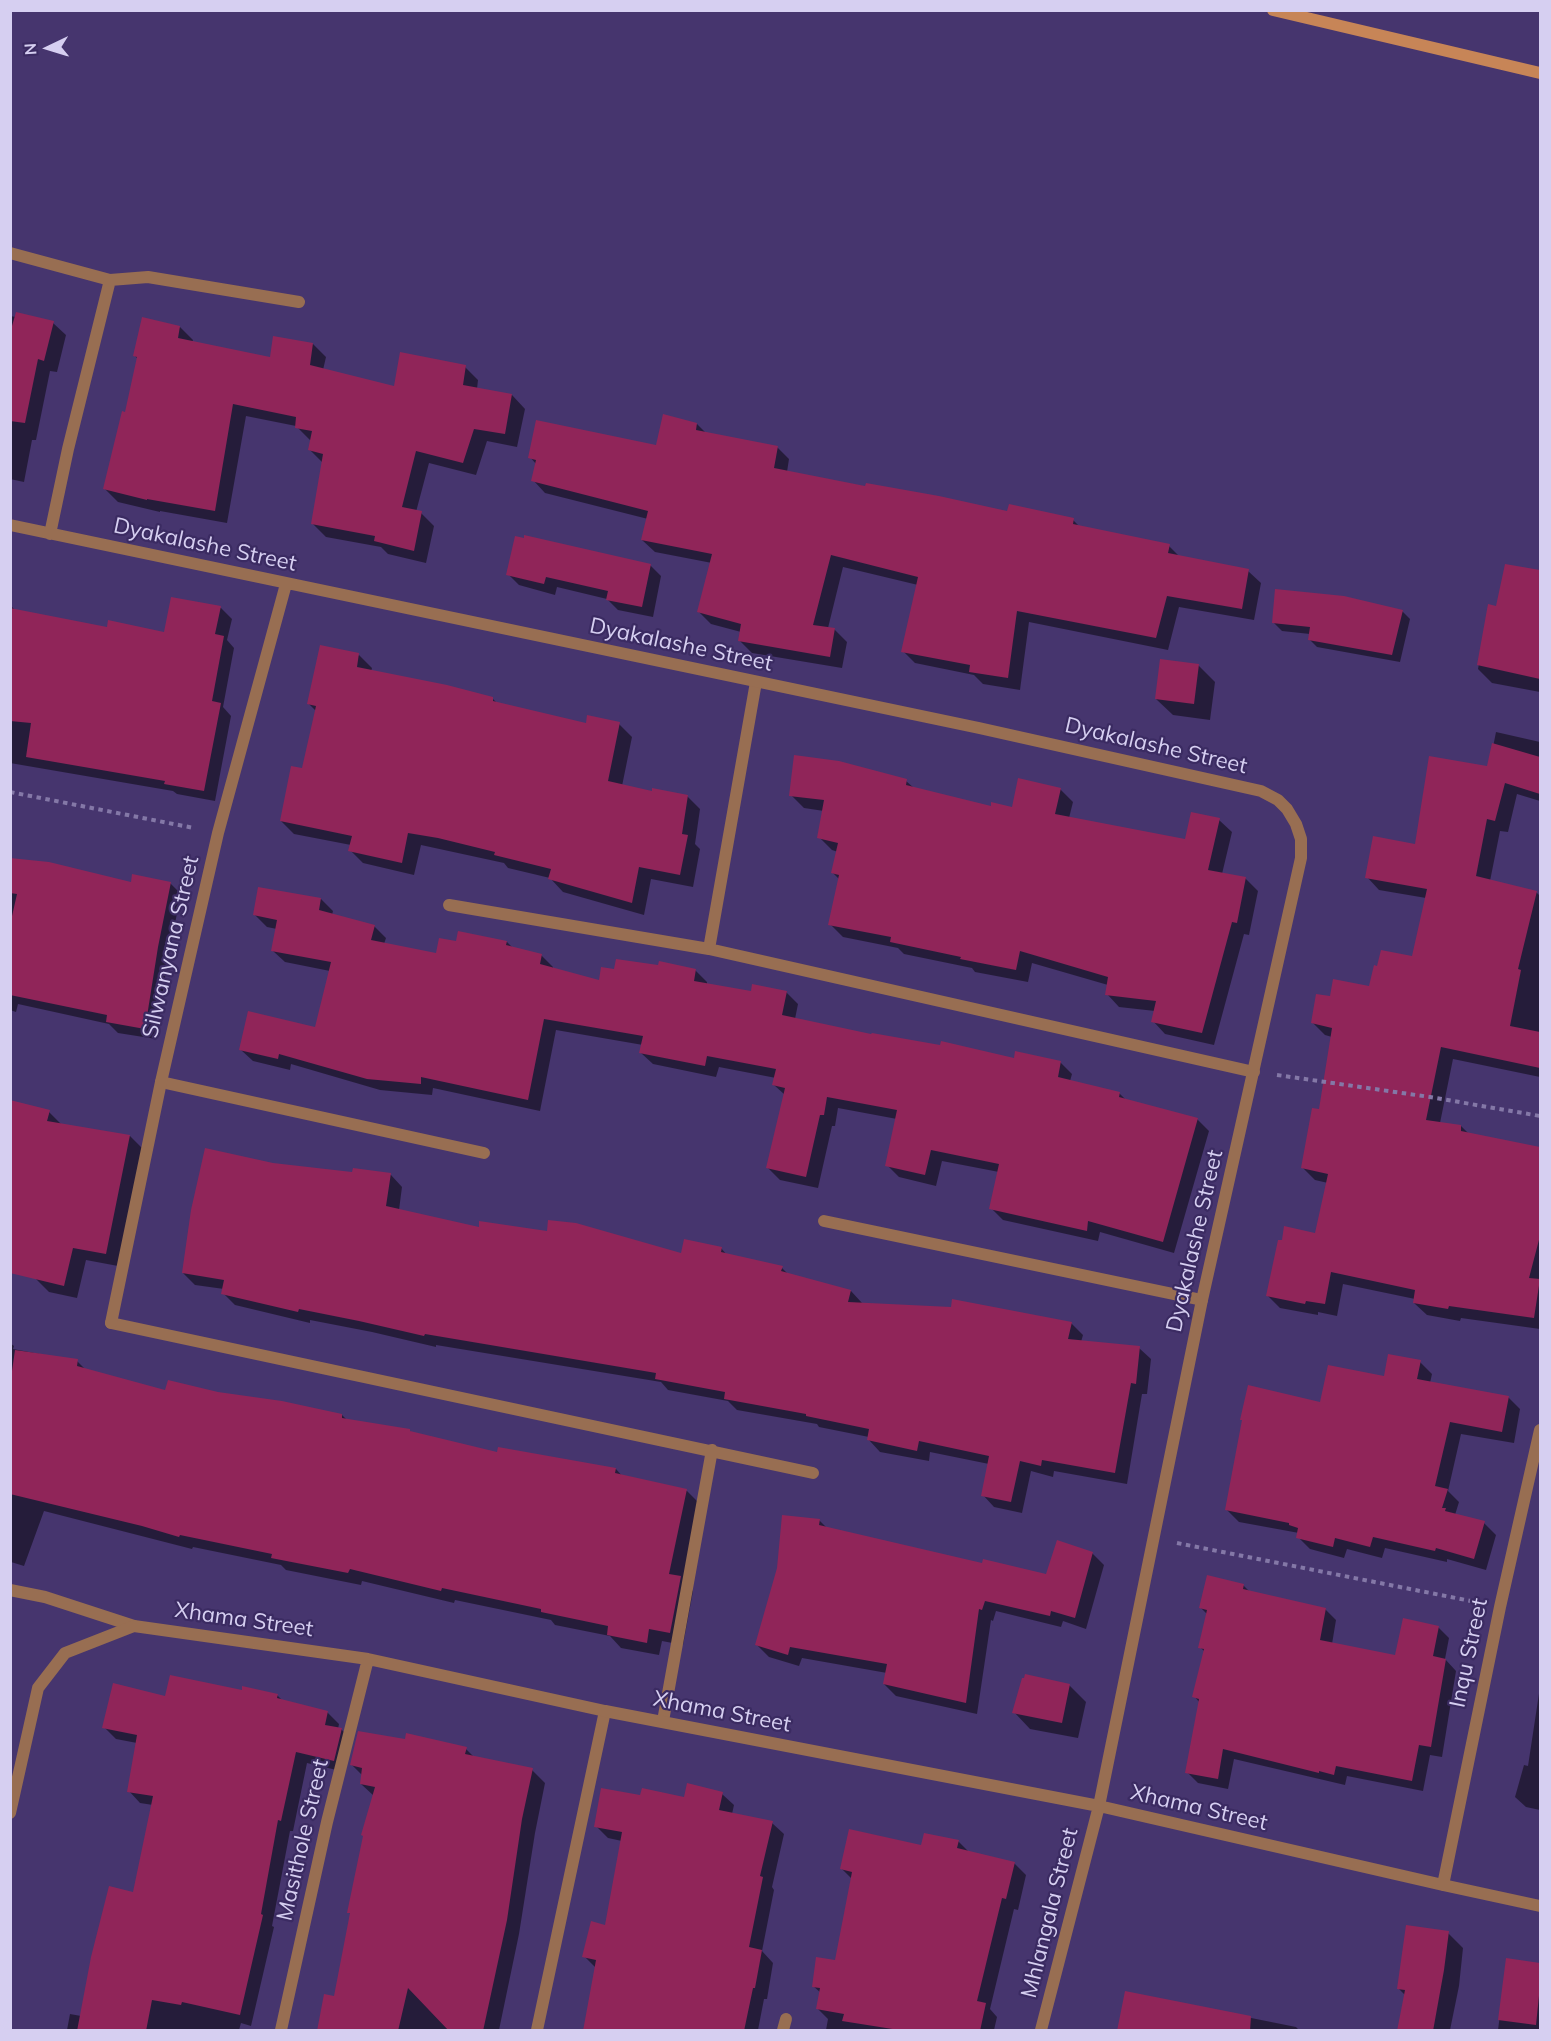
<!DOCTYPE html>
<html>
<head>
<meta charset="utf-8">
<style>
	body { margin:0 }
	#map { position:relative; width:1551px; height:2041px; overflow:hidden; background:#46356e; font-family:Mulish,sans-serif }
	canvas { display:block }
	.frame { position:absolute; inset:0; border:12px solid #d6cff1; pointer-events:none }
	.north { position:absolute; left:18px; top:18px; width:60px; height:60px; -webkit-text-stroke:4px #3b2b62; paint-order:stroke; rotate:266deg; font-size:16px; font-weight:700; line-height:24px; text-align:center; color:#d6cff1 }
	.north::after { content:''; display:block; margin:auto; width:21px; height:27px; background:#d6cff1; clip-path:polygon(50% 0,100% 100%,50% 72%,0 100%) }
</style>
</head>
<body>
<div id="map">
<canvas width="1551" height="2041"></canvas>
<div class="frame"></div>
<div class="north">N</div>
</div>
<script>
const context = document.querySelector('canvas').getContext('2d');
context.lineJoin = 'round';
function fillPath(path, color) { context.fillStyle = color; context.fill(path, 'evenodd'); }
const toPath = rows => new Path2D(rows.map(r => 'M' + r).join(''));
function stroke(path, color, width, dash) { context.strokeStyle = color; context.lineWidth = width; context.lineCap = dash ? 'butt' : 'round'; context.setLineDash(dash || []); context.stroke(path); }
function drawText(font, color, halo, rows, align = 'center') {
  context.font = font + ' Mulish,sans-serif'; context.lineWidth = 4.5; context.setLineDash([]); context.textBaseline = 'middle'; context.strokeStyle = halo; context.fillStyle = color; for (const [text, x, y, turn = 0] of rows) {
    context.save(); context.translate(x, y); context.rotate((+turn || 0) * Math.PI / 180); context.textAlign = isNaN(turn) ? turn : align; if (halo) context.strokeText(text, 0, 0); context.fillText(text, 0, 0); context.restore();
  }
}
fillPath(toPath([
	[10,316,53,323,66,335,57,372,50,371,36,440,32,440,24,482,10,479],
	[180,327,193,340,192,343,272,359,313,344,326,357,323,370,395,388,465,367,478,380,477,389,512,395,525,409,517,447,487,441,476,475,429,463,416,512,421,513,434,526,426,563,388,554,381,547,326,537,313,524,323,463,309,449,311,441,296,426,246,416,227,523,160,511,160,512,118,502,105,489,126,414,138,359,135,356],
	[697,424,707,434,777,447,789,459,787,472,1008,513,1073,520,1081,528,1169,546,1180,557,1248,571,1261,583,1254,620,1179,607,1168,650,1029,622,1020,690,983,684,974,675,915,663,903,651,918,585,843,567,828,628,834,629,847,642,842,668,752,653,740,641,741,632,711,624,699,612,712,563,655,552,642,540,648,519,545,493,533,480,536,464,530,457,657,447],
	[650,565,661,576,653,617,618,610,607,599,557,587,555,595,519,585,508,574],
	[1506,566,1540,572,1540,692,1492,683,1478,669,1489,606,1498,607],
	[172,599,221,608,232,619,227,640,234,648,223,707,231,716,215,801,177,794,173,791,10,763,10,605,16,611,108,629,166,634],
	[1402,611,1410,619,1400,662,1317,647,1309,639,1310,634,1282,631,1274,623],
	[359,655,372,668,371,672,493,699,498,704,587,725,619,724,632,737,622,786,653,793,687,796,700,809,695,844,700,849,693,887,651,879,644,915,563,892,550,878,508,868,504,863,421,845,414,875,363,863,350,850,351,845,294,834,281,821,303,770,316,711,309,704],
	[1198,665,1215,682,1210,720,1173,715,1156,699],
	[1496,732,1540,742,1540,801,1517,794,1508,832,1500,831,1490,881,1536,892,1540,896,1540,1077,1453,1059,1440,1123,1461,1126,1469,1134,1540,1149,1540,1329,1461,1318,1460,1321,1427,1315,1414,1303,1415,1299,1343,1284,1337,1316,1318,1312,1318,1315,1280,1308,1267,1295,1316,1235,1328,1183,1315,1180,1303,1168,1320,1111,1332,1037,1325,1035,1312,1022,1331,998,1370,987,1413,958,1426,898,1379,890,1367,877,1417,846,1489,767],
	[906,781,914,788,992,808,1013,809,1060,789,1073,802,1069,818,1186,841,1219,820,1232,832,1222,874,1245,878,1258,891,1249,935,1244,934,1214,1045,1165,1034,1153,1021,1155,1011,1119,1007,1107,994,1108,985,1032,963,1028,982,975,972,972,968,904,954,898,948,843,937,830,924,839,879,833,873,838,852,832,850,819,837,824,811,804,808,791,795],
	[10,860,132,884,170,883,181,894,168,958,156,1039,118,1033,109,1024,18,1004,16,1012,10,1010],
	[321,899,333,911,332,915,374,926,386,938,384,944,437,955,457,942,507,942,513,948,541,955,553,967,553,969,600,981,615,971,695,970,707,982,707,985,752,993,786,992,798,1004,795,1019,872,1036,1015,1060,1060,1062,1072,1074,1070,1081,1119,1093,1127,1101,1197,1119,1209,1131,1174,1253,1100,1232,1098,1241,1003,1220,991,1208,999,1172,942,1161,936,1186,899,1177,887,1165,897,1119,838,1108,835,1126,832,1126,818,1188,780,1180,768,1168,785,1095,774,1085,776,1078,719,1067,716,1077,653,1064,641,1053,643,1045,556,1030,540,1111,433,1088,432,1095,380,1090,291,1064,290,1070,253,1061,241,1050,316,1029,330,971,285,962,273,951,277,929,267,927,255,915],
	[49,1112,62,1125,130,1136,143,1149,118,1266,86,1260,77,1298,49,1292,10,1253],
	[273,1164,353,1174,391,1175,402,1187,399,1210,480,1228,682,1254,721,1248,727,1255,782,1268,789,1275,851,1291,862,1303,1071,1323,1083,1335,1081,1342,1139,1348,1151,1359,1147,1394,1142,1394,1127,1484,1054,1471,1053,1477,1031,1471,1022,1513,994,1507,983,1495,989,1464,930,1452,929,1461,880,1452,869,1440,869,1437,819,1427,817,1424,737,1410,728,1401,668,1390,661,1382,436,1345,436,1347,372,1332,310,1320,310,1323,235,1305,223,1293,224,1289,195,1285,183,1273],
	[10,1343,14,1346,13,1349,77,1361,87,1371,166,1392,218,1394,342,1415,347,1420,409,1430,412,1433,498,1454,616,1469,623,1477,687,1491,700,1504,683,1580,693,1591,683,1645,662,1641,659,1655,621,1648,610,1636,555,1625,551,1620,455,1600,454,1603,362,1581,361,1585,286,1570,281,1565,193,1547,192,1549,44,1511,24,1566,11,1562,10,1565],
	[1420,1362,1432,1374,1430,1383,1508,1397,1520,1409,1514,1443,1461,1434,1448,1491,1459,1502,1455,1515,1484,1523,1496,1535,1486,1570,1447,1559,1447,1562,1385,1548,1382,1558,1347,1549,1344,1558,1310,1549,1298,1537,1299,1533,1239,1522,1227,1510,1243,1421,1241,1419,1321,1404],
	[819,1520,828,1529,983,1564,1047,1575,1092,1553,1104,1565,1086,1629,1063,1621,1061,1627,996,1611,993,1621,991,1620,977,1714,896,1696,884,1684,887,1673,802,1658,799,1666,769,1657,757,1645],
	[1243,1585,1250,1592,1325,1609,1336,1620,1332,1644,1397,1657,1438,1627,1449,1638,1445,1659,1456,1671,1442,1757,1430,1755,1423,1791,1347,1776,1345,1785,1234,1759,1228,1789,1198,1783,1187,1772,1200,1703,1194,1696,1205,1652,1200,1647,1207,1614,1201,1608],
	[1069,1685,1086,1702,1078,1738,1030,1729,1014,1712],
	[1540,1687,1540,1810,1526,1807,1515,1797,1524,1765,1528,1766],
	[243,1692,277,1695,283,1701,327,1712,339,1724,338,1729,341,1729,353,1741,345,1772,307,1763,293,1831,290,1831,272,1926,274,1927,251,2026,241,2023,239,2030,67,2030,70,2014,81,2016,134,1894,153,1805,140,1803,129,1791,137,1743,116,1739,104,1727,166,1697],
	[466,1749,475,1758,532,1770,545,1783,535,1833,519,1934,499,2030,319,2030,335,1997,351,1915,349,1912,374,1796,361,1784,363,1776,352,1765],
	[722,1794,734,1805,732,1814,772,1823,784,1834,772,1887,774,1890,762,1951,773,1963,767,1999,764,1999,758,2030,584,2030,596,1968,584,1956,606,1927,622,1841,608,1838,596,1826,641,1797,685,1799],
	[958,1841,969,1852,1014,1863,1026,1875,1018,1910,1014,1909,990,2009,997,2017,994,2030,826,2030,828,2019,818,2009,821,1993,813,1986,836,1962,852,1879,841,1868,922,1847],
	[1448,1933,1463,1948,1459,1986,1450,2030,1399,2030,1405,1995,1399,1989],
	[1507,1960,1540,1964,1540,2030,1498,2030],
	[1127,1993,1296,2027,1299,2030,1119,2030]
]), '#0007');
fillPath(toPath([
	[16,312,54,321,44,361,38,359,25,423,10,421,10,333],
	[142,317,180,326,178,338,270,357,273,336,313,343,310,365,394,386,400,352,466,365,463,385,512,394,505,434,474,429,463,463,416,451,402,507,422,511,414,551,374,541,375,536,311,524,323,454,308,450,312,431,295,428,296,417,233,404,215,511,147,499,147,500,103,489,122,411,125,412,137,357,133,356],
	[663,414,697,423,696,430,778,446,774,468,865,486,866,483,939,496,1007,511,1009,504,1074,518,1073,524,1170,544,1168,553,1249,569,1242,609,1167,596,1156,638,1017,611,1008,678,969,672,970,665,901,652,918,577,831,555,813,625,835,628,830,657,738,641,741,624,697,612,712,554,641,540,648,511,531,481,536,460,528,458,536,420,656,445],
	[524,535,651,564,642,607,606,600,608,591,546,577,544,584,506,575,515,536,524,538],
	[1505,564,1540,570,1540,679,1477,665,1488,604,1496,606],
	[1275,589,1344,596,1403,610,1392,655,1308,640,1310,627,1272,623],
	[171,597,221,606,215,634,224,636,212,701,221,703,204,791,164,784,165,781,26,757,31,723,10,721,10,608,107,627,108,620,164,632],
	[320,645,359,653,357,667,447,685,493,697,493,701,586,723,587,715,620,722,608,781,652,791,652,788,688,795,682,834,688,835,680,875,639,867,632,903,548,879,551,869,494,855,495,852,438,838,408,833,402,863,348,851,352,836,280,821,291,766,302,768,316,706,307,704],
	[1160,659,1199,664,1194,704,1155,699],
	[1492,743,1540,757,1540,794,1505,783,1495,821,1487,819,1476,876,1537,891,1518,969,1521,970,1510,1026,1540,1032,1540,1068,1441,1047,1426,1120,1461,1125,1461,1131,1540,1147,1540,1236,1529,1278,1540,1279,1534,1318,1449,1306,1448,1309,1413,1303,1415,1290,1331,1272,1325,1304,1306,1301,1305,1304,1266,1296,1278,1240,1282,1240,1284,1226,1315,1233,1328,1174,1301,1168,1312,1108,1319,1109,1332,1028,1311,1023,1316,994,1330,996,1333,979,1369,986,1374,965,1377,966,1381,950,1412,956,1427,889,1365,878,1373,836,1415,844,1429,756,1487,766],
	[794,755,839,761,907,779,906,785,991,806,991,802,1012,807,1018,778,1061,788,1055,814,1185,839,1191,812,1220,818,1208,870,1246,877,1237,923,1232,922,1202,1033,1151,1022,1156,1001,1105,995,1108,977,1020,951,1016,970,960,959,961,957,890,942,891,937,828,925,839,875,831,873,838,843,817,838,824,800,789,796],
	[10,858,49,862,131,882,132,874,171,882,158,947,145,1029,106,1022,107,1015,10,995,10,925,17,894,10,893],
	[258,887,321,898,319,910,375,925,371,940,436,953,439,938,456,941,458,931,507,941,506,945,542,954,540,964,599,980,601,967,614,969,616,959,658,965,659,961,696,969,694,981,751,991,752,984,787,991,782,1015,871,1034,872,1033,940,1045,941,1041,1014,1058,1015,1051,1061,1061,1058,1077,1120,1092,1119,1097,1198,1118,1163,1242,1088,1221,1087,1231,989,1209,999,1164,931,1150,925,1175,885,1166,897,1110,827,1097,824,1115,820,1115,806,1177,766,1168,785,1088,772,1085,776,1069,707,1056,705,1066,639,1053,643,1036,544,1019,528,1100,421,1077,421,1084,367,1079,279,1054,278,1059,239,1050,248,1011,315,1027,331,962,271,951,277,920,253,915],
	[10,1100,50,1110,47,1121,130,1135,106,1254,73,1248,64,1286,10,1273],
	[205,1148,273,1163,352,1172,353,1168,391,1173,386,1206,479,1227,479,1221,547,1231,548,1220,576,1223,681,1253,684,1239,722,1247,721,1252,783,1266,781,1271,851,1290,848,1302,951,1307,952,1299,1072,1322,1068,1339,1140,1346,1136,1384,1131,1383,1115,1473,1042,1460,1041,1466,1020,1461,1011,1502,981,1496,989,1456,919,1441,917,1451,867,1440,869,1429,806,1416,806,1414,724,1399,725,1392,655,1379,656,1373,425,1334,424,1336,359,1321,299,1309,298,1312,221,1294,224,1280,182,1273,191,1210],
	[15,1350,78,1359,77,1366,165,1390,168,1380,218,1392,282,1401,342,1414,342,1418,410,1429,410,1431,497,1452,498,1447,616,1468,615,1473,687,1489,669,1574,681,1576,670,1633,649,1629,647,1643,607,1635,608,1626,541,1612,541,1609,442,1588,441,1591,350,1569,348,1573,271,1558,272,1554,180,1535,179,1537,142,1526,10,1494,10,1385],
	[1388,1354,1421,1360,1417,1379,1509,1396,1502,1432,1450,1422,1435,1486,1448,1489,1442,1508,1446,1508,1445,1511,1485,1521,1474,1559,1436,1548,1435,1551,1373,1537,1370,1547,1335,1538,1333,1547,1296,1538,1298,1528,1289,1525,1289,1523,1225,1510,1242,1420,1240,1420,1248,1385,1320,1402,1328,1365,1384,1376],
	[782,1515,820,1519,819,1525,982,1563,983,1559,1046,1574,1057,1540,1093,1552,1075,1618,1051,1611,1050,1616,985,1601,982,1610,979,1609,966,1703,883,1684,887,1664,790,1647,788,1655,755,1645,777,1568],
	[1207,1575,1244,1584,1243,1589,1326,1608,1320,1640,1395,1655,1403,1618,1439,1626,1433,1656,1446,1659,1431,1747,1419,1745,1412,1781,1336,1766,1334,1775,1319,1771,1319,1773,1223,1749,1218,1779,1185,1773,1199,1699,1192,1697,1204,1649,1198,1648,1207,1610,1199,1608],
	[1025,1674,1070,1684,1062,1723,1012,1713,1022,1678,1024,1678],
	[170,1675,242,1690,242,1686,278,1694,277,1698,328,1711,325,1725,342,1728,334,1761,296,1752,281,1821,278,1820,261,1914,263,1915,240,2015,182,2002,181,2005,152,2000,146,2031,77,2031,91,1957,109,1886,133,1892,153,1796,127,1792,137,1735,102,1728,113,1683,165,1696],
	[358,1731,405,1739,406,1733,467,1747,465,1754,533,1768,522,1819,507,1920,483,2031,449,2031,408,1988,398,2031,317,2031,324,1994,334,1996,350,1913,347,1913,363,1836,361,1835,375,1787,360,1784,362,1768,350,1765],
	[687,1783,723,1792,719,1810,773,1821,760,1876,763,1877,749,1947,762,1950,755,1988,753,1988,744,2031,583,2031,596,1960,582,1957,591,1921,605,1925,622,1832,594,1827,601,1788,640,1795,642,1788,684,1797],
	[849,1829,921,1845,924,1833,959,1840,957,1848,1015,1862,1006,1899,1002,1898,977,2001,986,2003,980,2031,905,2031,842,2021,844,2014,816,2009,820,1988,812,1987,816,1957,835,1960,852,1872,840,1869],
	[1406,1925,1449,1931,1444,1970,1433,2031,1397,2031,1405,1990,1397,1989],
	[1506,1958,1540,1963,1540,1986,1536,2025,1498,2020],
	[1125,1991,1251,2016,1250,2031,1117,2031]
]), '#902559');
stroke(toPath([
	[10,792,194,828],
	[1277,1075,1430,1097,1540,1116],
	[1177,1543,1476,1602]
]), '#8478a7', 4, [4.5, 4.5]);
stroke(toPath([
	[449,905,709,949,1254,1072],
	[709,949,756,682],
	[161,1082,484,1153],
	[824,1221,1202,1300],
	[111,1323,813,1473],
	[10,1590,45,1597,134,1626],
	[663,1721,712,1450],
	[537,2030,605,1711],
	[783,2030,786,2019]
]), '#986e52', 12);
stroke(toPath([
	[10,253,110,280,68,449,50,534],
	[110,280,148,277,299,302],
	[10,525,979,728,1261,791,1278,800,1287,809,1296,824,1301,839,1301,858,1202,1300,1099,1806,1041,2030],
	[111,1323,161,1082,218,833,286,584],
	[10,1813,38,1688,65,1653,134,1626,368,1659,605,1711,1099,1806,1443,1885,1540,1906],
	[1443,1885,1500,1607,1540,1430],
	[281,2030,327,1822,368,1659]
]), '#986e52', 12);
stroke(toPath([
	[1273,10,1540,73]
]), '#c78557', 12);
drawText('22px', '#d6cff1', '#3b2b62', [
	["Dyakalashe Street",205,545,12],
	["Dyakalashe Street",681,645,12],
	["Dyakalashe Street",1156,746,13],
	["Silwanyana Street",171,947,-77],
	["Dyakalashe Street",1195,1241,-77],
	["Xhama Street",244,1620,8],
	["Inqu Street",1469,1653,-78],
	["Xhama Street",722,1712,11],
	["Xhama Street",1199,1808,13],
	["Masithole Street",303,1840,-77],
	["Mhlangala Street",1050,1913,-76]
]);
</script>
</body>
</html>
